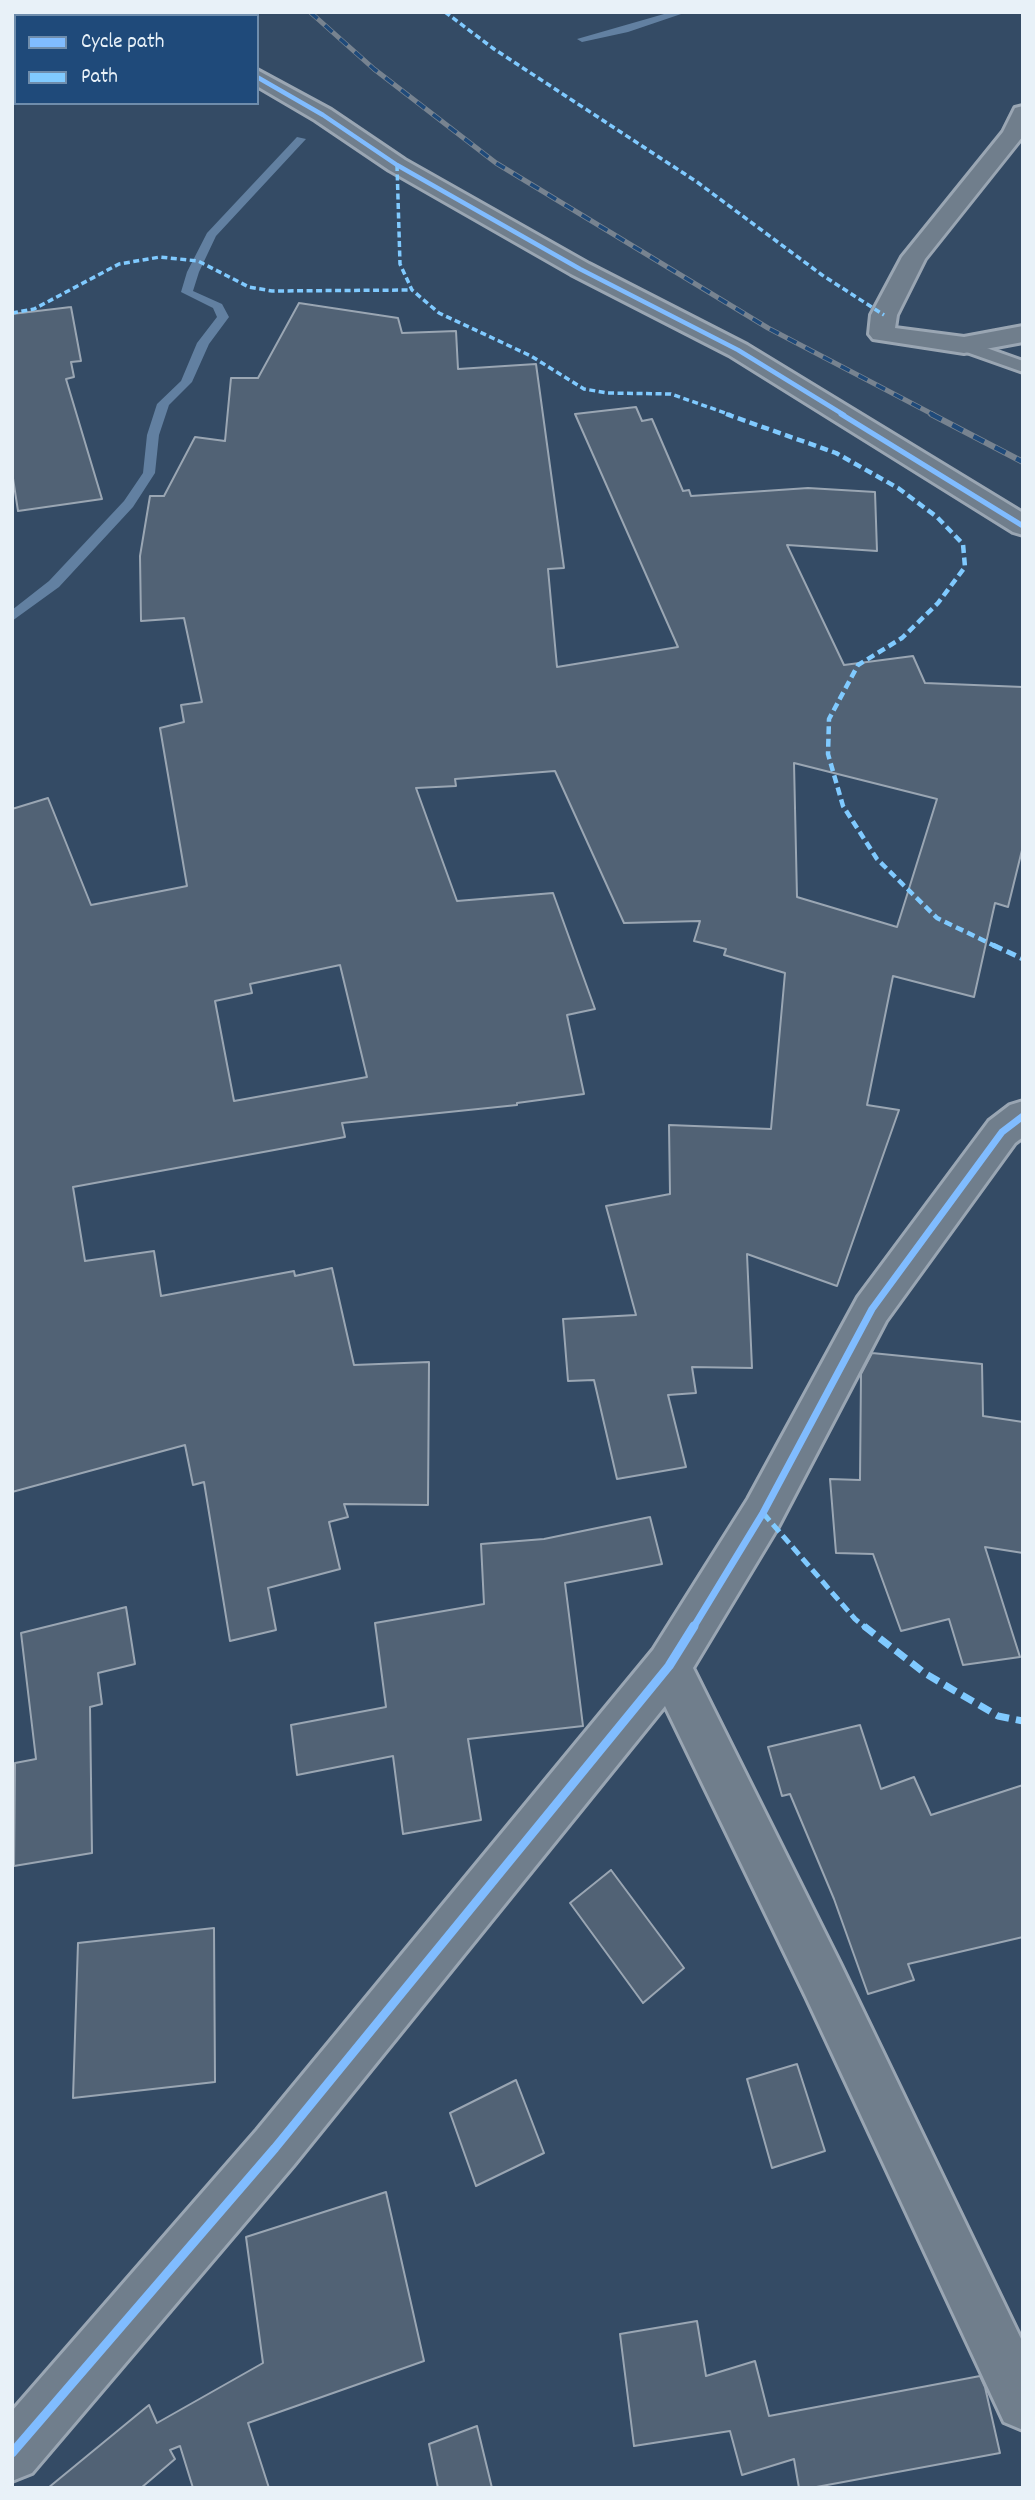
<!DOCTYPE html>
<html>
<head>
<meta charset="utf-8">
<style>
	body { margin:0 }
	#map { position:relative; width:1035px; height:2500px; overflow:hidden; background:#344b65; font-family:Dekko,sans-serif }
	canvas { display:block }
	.frame { position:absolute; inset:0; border:14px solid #e8f1f8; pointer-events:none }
	.legend { position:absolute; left:14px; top:14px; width:245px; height:91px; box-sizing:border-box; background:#1f4a7a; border:2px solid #6f8dac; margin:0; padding:9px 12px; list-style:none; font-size:21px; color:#e8f1f8 }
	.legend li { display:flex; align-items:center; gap:14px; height:35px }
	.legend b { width:35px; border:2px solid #6f8dac }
</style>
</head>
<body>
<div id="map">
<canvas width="1035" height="2500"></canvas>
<div class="frame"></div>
<ul class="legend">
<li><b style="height:9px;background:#80bcff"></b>Cycle path</li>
<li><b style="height:9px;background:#80caff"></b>Path</li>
</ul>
</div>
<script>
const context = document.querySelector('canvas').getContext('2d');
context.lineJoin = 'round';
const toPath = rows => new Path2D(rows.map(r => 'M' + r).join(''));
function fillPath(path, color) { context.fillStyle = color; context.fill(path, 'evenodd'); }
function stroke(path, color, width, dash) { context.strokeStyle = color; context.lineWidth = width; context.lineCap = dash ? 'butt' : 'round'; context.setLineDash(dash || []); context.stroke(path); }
fillPath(toPath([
	[671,12,687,12,628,32,582,42,577,39,671,12],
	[297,137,306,139,216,236,199,272,193,291,222,304,229,317,209,344,192,382,169,405,159,435,155,473,133,507,59,587,12,621,12,610,49,581,124,501,143,473,147,435,157,404,181,381,197,343,217,317,213,308,181,292,187,272,207,233,297,137]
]), '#6280a1');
const building = toPath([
	[299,303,398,318,402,333,456,331,458,369,536,364,564,568,548,569,557,667,678,647,575,414,636,407,642,421,652,419,683,491,689,490,691,496,808,488,875,492,877,551,787,545,844,665,913,656,925,683,1023,687,1023,846,1008,907,995,903,974,997,893,976,867,1105,899,1110,837,1286,747,1254,752,1368,692,1367,696,1393,668,1395,686,1467,617,1479,594,1380,568,1381,563,1319,636,1315,606,1206,670,1194,669,1125,771,1129,785,973,724,955,726,949,694,941,700,921,624,923,555,771,455,779,456,786,416,788,457,901,553,893,595,1009,567,1015,584,1094,517,1103,517,1105,342,1123,345,1137,73,1187,85,1261,154,1251,161,1296,294,1271,295,1276,332,1268,354,1365,429,1362,428,1505,344,1504,348,1517,329,1522,340,1569,268,1588,276,1630,230,1641,204,1482,193,1485,185,1445,12,1492,12,809,48,798,91,905,187,886,160,728,184,722,181,705,202,702,184,618,141,621,140,556,150,496,164,496,195,437,225,441,231,378,258,378,299,303],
	[794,763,937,799,897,927,797,897,794,763],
	[340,965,367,1077,234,1101,215,1001,252,993,250,984,340,965],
	[71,307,81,361,71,362,74,377,66,379,102,499,18,511,12,472,12,314,71,307],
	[872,1353,982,1364,983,1416,1023,1422,1023,1553,985,1547,1020,1657,963,1665,949,1619,901,1631,873,1554,836,1553,830,1479,860,1480,861,1374,872,1353],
	[650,1517,662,1564,565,1583,583,1726,468,1739,481,1820,403,1834,393,1756,297,1775,291,1725,386,1707,375,1623,484,1604,481,1544,544,1539,650,1517],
	[126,1607,135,1664,98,1673,102,1704,90,1707,92,1853,14,1866,15,1763,36,1759,21,1633,126,1607],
	[860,1725,881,1789,914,1777,931,1815,1023,1785,1023,1937,908,1964,914,1980,868,1994,834,1899,790,1794,782,1796,768,1747,860,1725],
	[611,1870,684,1968,643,2003,570,1903,611,1870],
	[214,1928,215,2082,73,2098,78,1943,214,1928],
	[797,2064,825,2151,772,2168,747,2079,797,2064],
	[516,2080,544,2153,476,2186,450,2113,516,2080],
	[386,2192,424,2361,248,2423,269,2488,193,2488,180,2446,170,2450,175,2459,141,2488,48,2488,149,2405,157,2423,263,2363,246,2237,386,2192],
	[697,2321,706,2376,755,2361,769,2416,980,2376,985,2387,1000,2453,811,2488,799,2488,794,2459,742,2475,730,2431,634,2446,620,2334,697,2321],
	[477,2426,492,2488,438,2488,429,2444,477,2426]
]);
fillPath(building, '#516275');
stroke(building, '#9aa6b3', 2);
const service = toPath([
	[964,340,1023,361,1023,372,958,349,955,345,958,341,964,340]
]);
const minor = toPath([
	[182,12,203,12,205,16,184,16,182,12],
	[257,70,331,110,405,160,589,264,747,345,1023,513,1023,535,1013,532,729,355,571,274,389,170,315,120,257,86,257,70],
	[1023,106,1023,136,925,259,897,315,895,328,964,337,1023,326,1023,342,964,353,873,339,869,334,871,315,902,257,1003,132,1015,108,1023,106],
	[1023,1101,1023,1137,1015,1143,886,1321,778,1527,693,1668,840,1963,1023,2343,1023,2430,1004,2422,806,1997,665,1706,293,2166,32,2473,12,2481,12,2411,257,2130,653,1650,748,1499,858,1297,989,1121,1010,1105,1023,1101]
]);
stroke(service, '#9aa6b3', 6);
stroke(minor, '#9aa6b3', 6);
fillPath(service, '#707e8c');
fillPath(minor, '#707e8c');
const railFar1 = toPath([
	[310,12,374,69,496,163,768,328,934,415]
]);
const rail = toPath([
	[931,414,1023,462]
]);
stroke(railFar1, '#778390', 5);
stroke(rail, '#778390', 6);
stroke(railFar1, '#1f4a7a', 3.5, [10]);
stroke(rail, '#1f4a7a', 4.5, [12]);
stroke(toPath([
	[445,12,494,49,697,182,822,275,884,315],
	[397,165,400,264,412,290,439,313,531,356,584,389,608,393,671,394,731,415],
	[12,313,34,309,119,264,160,257,198,261,249,287,272,291,412,290]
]), '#80caff', 3.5, [6, 3.5]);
stroke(toPath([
	[726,414,836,453,898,488,937,517,963,544,965,567,938,603,902,638,858,665,829,719,828,754,843,806,877,859,937,918,997,947]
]), '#80caff', 4.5, [8, 4.5]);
stroke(toPath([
	[993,945,1023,959],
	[763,1513,855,1619,866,1628]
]), '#80caff', 5, [10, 5]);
stroke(toPath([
	[864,1626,926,1674,998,1716,1023,1721]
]), '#80caff', 7, [13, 7]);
stroke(toPath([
	[257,77,323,115,397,165,580,269,738,350,844,415]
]), '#80bcff', 4.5);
stroke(toPath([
	[841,414,1023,526]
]), '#80bcff', 5);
stroke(toPath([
	[693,1628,763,1513,872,1309,1002,1132,1023,1116]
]), '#80bcff', 7);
stroke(toPath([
	[12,2453,275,2148,669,1666,694,1626]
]), '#80bcff', 9);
</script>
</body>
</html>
